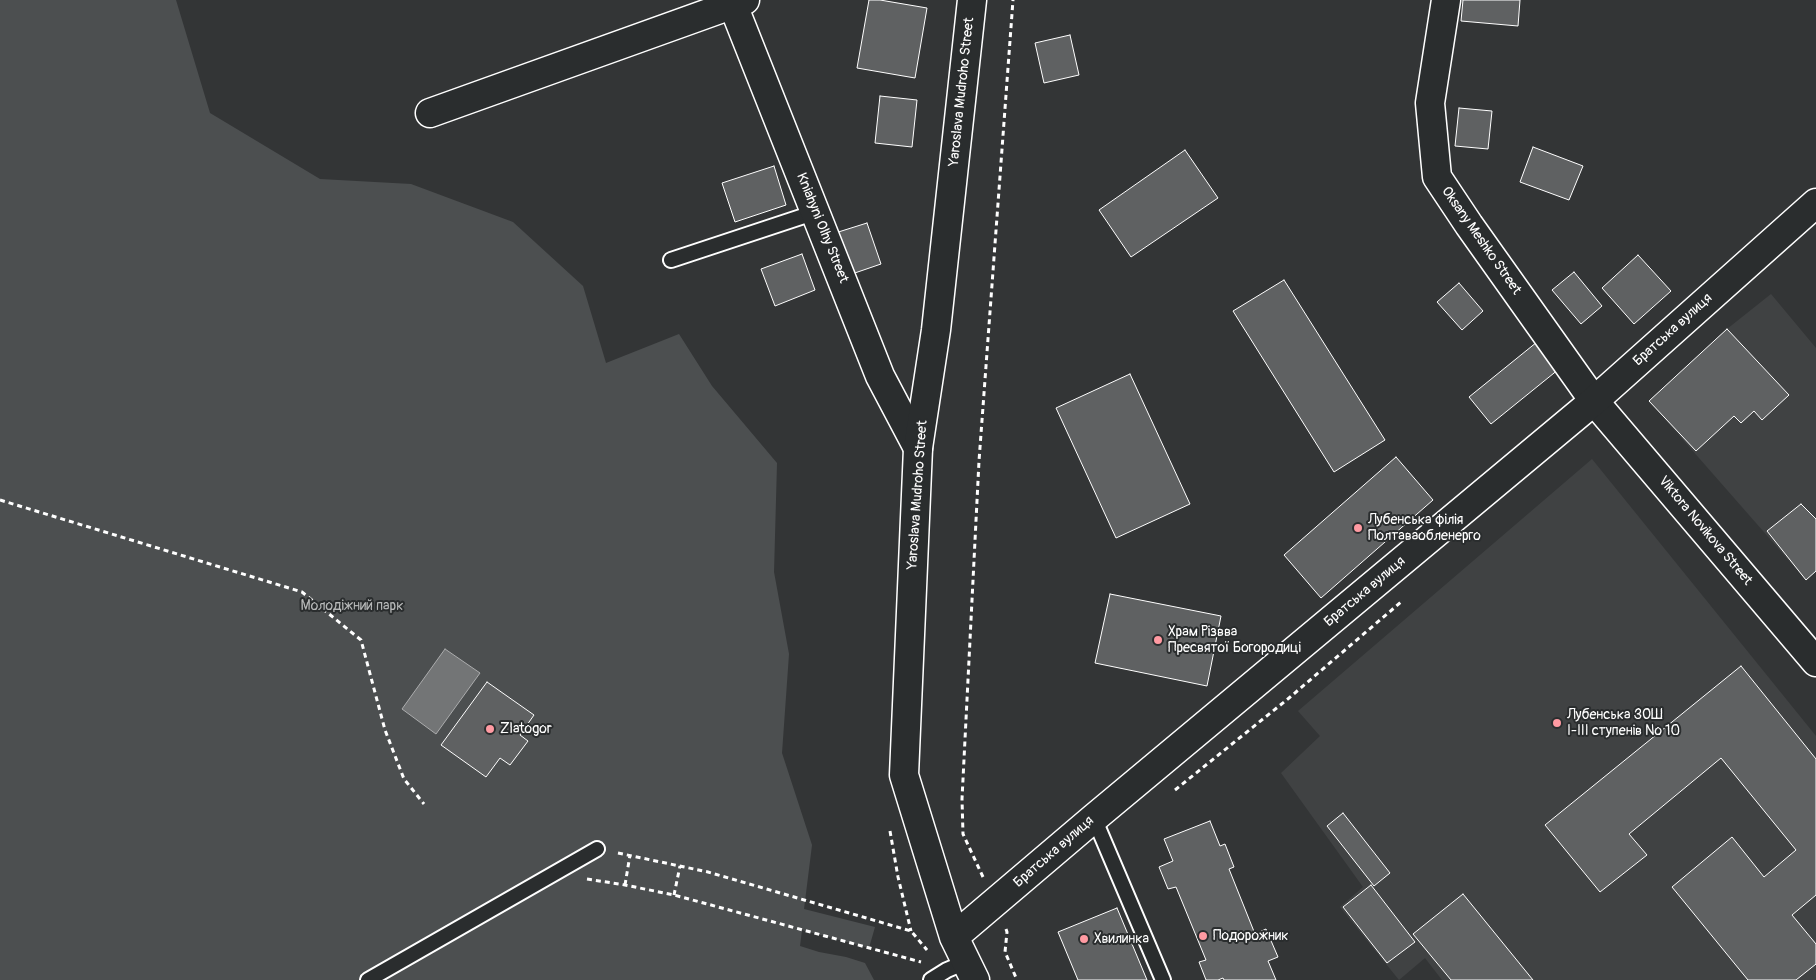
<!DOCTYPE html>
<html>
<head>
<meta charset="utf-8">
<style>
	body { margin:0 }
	canvas { display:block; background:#333536 }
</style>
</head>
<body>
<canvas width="1816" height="980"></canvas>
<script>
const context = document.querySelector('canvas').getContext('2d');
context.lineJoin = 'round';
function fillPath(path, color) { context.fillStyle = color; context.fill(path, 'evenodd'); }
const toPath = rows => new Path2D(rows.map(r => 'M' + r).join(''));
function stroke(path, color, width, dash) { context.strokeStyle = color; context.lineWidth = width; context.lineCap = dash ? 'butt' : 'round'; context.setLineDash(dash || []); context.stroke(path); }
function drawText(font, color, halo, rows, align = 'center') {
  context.font = font + ' Pangolin,sans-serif'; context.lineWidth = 4; context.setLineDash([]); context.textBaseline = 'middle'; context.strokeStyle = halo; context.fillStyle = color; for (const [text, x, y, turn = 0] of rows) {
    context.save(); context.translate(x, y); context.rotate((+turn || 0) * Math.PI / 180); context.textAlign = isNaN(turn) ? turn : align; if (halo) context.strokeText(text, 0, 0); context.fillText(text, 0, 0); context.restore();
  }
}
fillPath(toPath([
	[1771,294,1816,348,1816,571,1806,580,1649,401,1727,329],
	[1592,459,1816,736,1816,980,1442,980,1425,958,1399,980,1340,907,1363,887,1281,773,1320,736,1298,711]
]), '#404243');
fillPath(toPath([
	[0,0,176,0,210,113,320,179,411,184,513,222,583,286,606,363,679,334,712,386,777,463,774,572,789,654,782,753,812,845,804,909,875,927,869,948,802,930,800,946,819,952,846,957,865,963,874,980,0,980]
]), '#4c4f50');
const water = toPath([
	[445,649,480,673,436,734,402,709,445,649]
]);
fillPath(water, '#737576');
stroke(water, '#abacad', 1);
const building = toPath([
	[869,0,880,0,927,8,915,78,857,68,869,0],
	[1463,0,1520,0,1518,26,1461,21,1463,0],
	[1070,35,1079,75,1044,83,1035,43,1070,35],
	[880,96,917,100,912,147,875,143,880,96],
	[1459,108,1492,111,1488,149,1455,146,1459,108],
	[1533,147,1583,166,1569,200,1520,182,1533,147],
	[1185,150,1218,198,1131,257,1099,210,1185,150],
	[774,166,786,205,735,222,722,183,774,166],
	[867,223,881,264,846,276,832,234,867,223],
	[802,254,815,290,775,306,761,269,802,254],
	[1638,255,1671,291,1634,324,1602,288,1638,255],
	[1574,272,1602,306,1581,324,1552,290,1574,272],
	[1284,280,1385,440,1334,472,1233,311,1284,280],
	[1459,283,1483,311,1462,330,1437,302,1459,283],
	[1727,329,1789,395,1762,420,1754,411,1741,423,1734,416,1696,451,1649,401,1727,329],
	[1537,342,1559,369,1491,424,1469,397,1537,342],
	[1130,374,1190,504,1116,538,1056,408,1130,374],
	[1396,457,1433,500,1321,598,1284,555,1396,457],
	[1801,504,1816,519,1816,571,1806,580,1767,531,1801,504],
	[1110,594,1221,616,1207,686,1095,663,1110,594],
	[1741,666,1816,759,1816,895,1792,915,1816,944,1816,964,1796,980,1748,980,1672,887,1732,837,1764,877,1796,850,1721,758,1629,834,1647,855,1600,892,1545,825,1741,666],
	[487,682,534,715,520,735,528,741,510,765,500,758,486,777,441,745,487,682],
	[1343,813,1390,873,1374,886,1327,826,1343,813],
	[1210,821,1220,846,1225,844,1234,867,1229,869,1255,934,1266,929,1278,957,1268,961,1276,980,1224,980,1223,978,1218,980,1206,980,1199,962,1206,960,1176,887,1168,889,1159,867,1173,861,1164,839,1210,821],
	[1371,885,1415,942,1387,963,1343,907,1371,885],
	[1463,894,1533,980,1451,980,1413,934,1463,894],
	[1117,908,1147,980,1078,980,1058,932,1117,908]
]);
fillPath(building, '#5f6162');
stroke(building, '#fff', 1);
const lane = toPath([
	[671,260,816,212],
	[1094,818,1163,980],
	[368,980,597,849],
	[931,980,947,970,966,962]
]);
const street = toPath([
	[1446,0,1430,103,1437,177,1469,225,1594,401,1816,662],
	[733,5,880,376,918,448],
	[430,113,745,0]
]);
const secondary = toPath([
	[972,0,936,330,918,448,904,775,954,937,975,980],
	[954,937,1094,818,1594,401,1816,203]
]);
stroke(lane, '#fff', 18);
stroke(street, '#fff', 31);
stroke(secondary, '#fff', 31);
stroke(toPath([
	[0,500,302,592,361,640,385,730,404,779,424,804],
	[1175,790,1289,698,1401,602],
	[890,831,898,877,911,931],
	[618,853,708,872,911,931,927,950],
	[983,877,963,834,962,799,979,461,1013,0],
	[587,879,625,885,674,895,921,962],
	[625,885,630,855],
	[674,895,680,866],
	[1006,929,1007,932,1005,952,1017,980]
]), '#fff', 3, [5, 4]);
stroke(lane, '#2a2d2e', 14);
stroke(street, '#2a2d2e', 28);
stroke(secondary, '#2a2d2e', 28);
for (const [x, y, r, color] of [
	[1358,528,5,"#ff9aa2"],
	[1158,640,5,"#ff9aa2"],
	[1557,723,5,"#ff9aa2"],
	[490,729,5,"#ff9aa2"],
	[1203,936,5,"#ff9aa2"],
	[1084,939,5,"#ff9aa2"]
]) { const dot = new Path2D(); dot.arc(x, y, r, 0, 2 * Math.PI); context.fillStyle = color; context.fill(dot); stroke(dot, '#2a2d2e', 2); }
drawText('14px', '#fff', '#2a2d2e', [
	["Yaroslava Mudroho Street",962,92,-84],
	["Kniahyni Olhy Street",822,228,68],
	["Oksany Meshko Street",1481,241,55],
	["Братська вулиця",1673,330,-42],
	["Yaroslava Mudroho Street",918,495,-86],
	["Viktora Novikova Street",1705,531,50],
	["Братська вулиця",1365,592,-40],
	["Братська вулиця",1054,852,-41]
]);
drawText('14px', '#fff', '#2a2d2e', [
	["Лубенська філія",1368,520],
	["Полтаваобленерго",1368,536],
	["Храм Різвва",1168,632],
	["Пресвятої Богородиці",1168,648],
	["Лубенська ЗОШ",1567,715],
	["І-ІІІ ступенів № 10",1567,731],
	["Zlatogor",500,729],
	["Подорожник",1213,936],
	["Хвилинка",1094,939]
], 'left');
drawText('14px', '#b7b9b9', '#2a2d2e', [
	["Молодіжний парк",352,606]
]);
</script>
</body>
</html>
